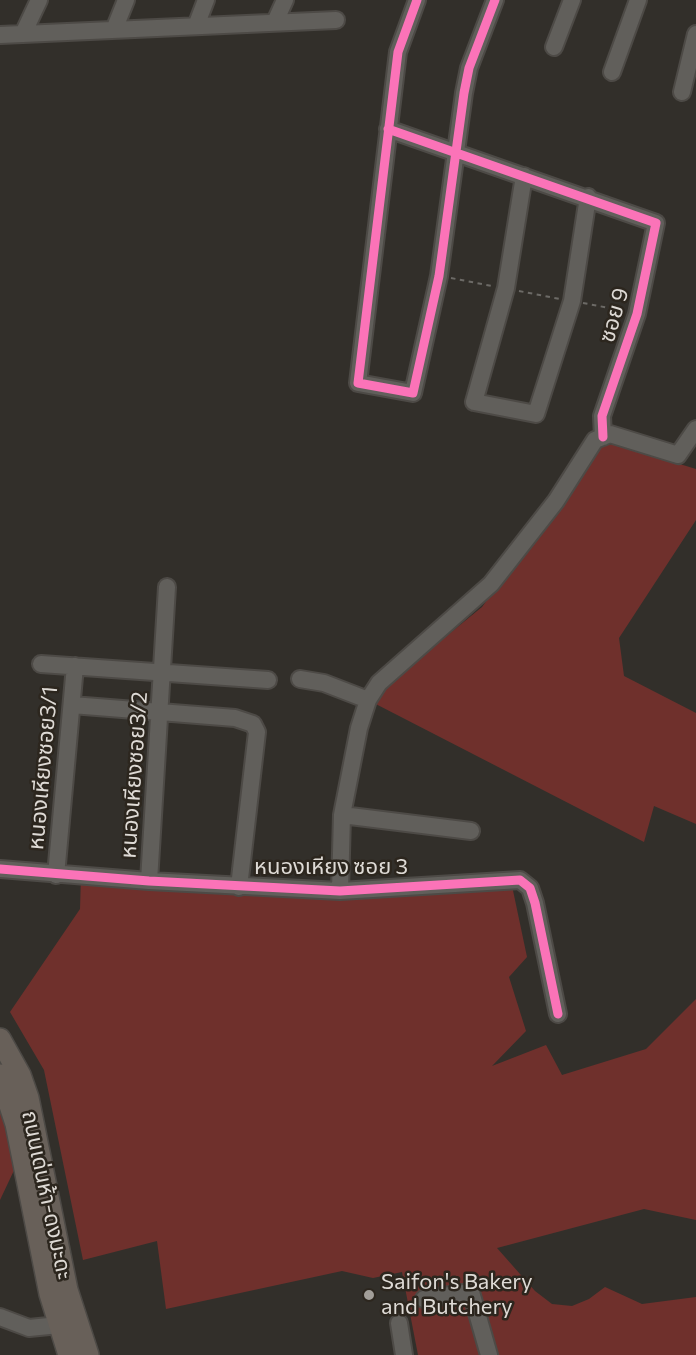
<!DOCTYPE html>
<html>
<head>
<meta charset="utf-8">
<style>
	body { margin:0 }
	canvas { display:block; background:#322f2a }
</style>
</head>
<body>
<canvas width="696" height="1355"></canvas>
<script>
const context = document.querySelector('canvas').getContext('2d');
context.lineJoin = 'round';
function fillPath(path, color) { context.fillStyle = color; context.fill(path, 'evenodd'); }
const toPath = rows => new Path2D(rows.map(r => 'M' + r).join(''));
function stroke(path, color, width, dash) { context.strokeStyle = color; context.lineWidth = width; context.lineCap = dash ? 'butt' : 'round'; context.setLineDash(dash || []); context.stroke(path); }
function drawText(font, color, halo, rows, align = 'center') {
  context.font = font + ' Commissioner,"Noto Sans Thai",sans-serif'; context.lineWidth = 5; context.setLineDash([]); context.textBaseline = 'middle'; context.strokeStyle = halo; context.fillStyle = color; for (const [text, x, y, turn = 0] of rows) {
    context.save(); context.translate(x, y); context.rotate((+turn || 0) * Math.PI / 180); context.textAlign = isNaN(turn) ? turn : align; if (halo) context.strokeText(text, 0, 0); context.fillText(text, 0, 0); context.restore();
  }
}
fillPath(toPath([
	[598,444,617,445,696,469,696,520,619,638,624,676,696,713,696,824,654,806,644,842,368,700,482,607],
	[81,876,349,891,511,881,527,957,509,977,526,1031,492,1066,546,1045,562,1075,646,1049,696,999,696,1220,644,1209,497,1248,535,1291,552,1304,572,1306,589,1299,605,1287,642,1304,696,1297,696,1355,418,1355,402,1272,373,1278,342,1271,166,1309,157,1241,83,1260,44,1070,10,1012,80,909],
	[0,1091,17,1164,0,1200]
]), '#6f302c');
const minor = toPath([
	[417,0,398,52,358,383,413,393,439,276,464,93,469,68,495,0],
	[275,22,285,0],
	[196,26,206,0],
	[114,30,126,0],
	[23,34,39,0],
	[0,35,336,20],
	[554,47,572,0],
	[612,72,638,0],
	[682,92,696,34],
	[388,129,656,223,637,314,602,416,603,437],
	[524,176,506,288,474,402,536,414,572,301,588,197],
	[41,664,268,680],
	[300,679,324,683,368,700],
	[72,705,235,718,253,724,257,732,239,887],
	[342,815,471,831],
	[0,869,149,881,340,891,520,880,530,888,535,903,558,1014],
	[56,875,75,666],
	[149,881,167,587],
	[340,891,342,815,359,728,368,700,379,683,491,584,556,501,595,440,610,434,678,455,696,429],
	[424,1299,471,1292,489,1355],
	[0,1317,29,1328,59,1325],
	[399,1323,404,1355]
]);
const major = toPath([
	[0,1039,20,1075,28,1098,67,1290,88,1355],
	[0,1075,16,1124,50,1294,69,1355]
]);
stroke(minor, '#4d4a46', 20);
stroke(major, '#4d4a46', 24);
stroke(toPath([
	[451,278,492,286],
	[519,291,560,299],
	[583,303,625,311]
]), '#6c6a66', 2, [4.5, 4.5]);
stroke(minor, '#615f5b', 16);
stroke(major, '#686059', 21);
stroke(toPath([
	[417,0,398,52,358,383,413,393,439,276,464,93,469,68,495,0],
	[388,129,656,223,637,314,602,416,603,437],
	[0,869,149,881,340,891,520,880,530,888,535,903,558,1014]
]), '#fb73b8', 9);
for (const [x, y, r, color] of [
	[369,1295,6,"#a29e99"]
]) { const dot = new Path2D(); dot.arc(x, y, r, 0, 2 * Math.PI); context.fillStyle = color; context.fill(dot); stroke(dot, '#2c261e', 2); }
drawText('22px', '#dedad5', '#2c261e', [
	["ซอย 9",614,315,-74],
	["หนองเหียงซอย3/1",43,768,-85],
	["หนองเหียงซอย3/2",134,775,-86],
	["หนองเหียง ซอย 3",331,867],
	["ถนนเด่นห้า-ดงมะดะ",47,1195,78]
]);
drawText('22px', '#dedad5', '#2c261e', [
	["Saifon's Bakery",381,1282],
	["and Butchery",381,1307]
], 'left');
</script>
</body>
</html>
